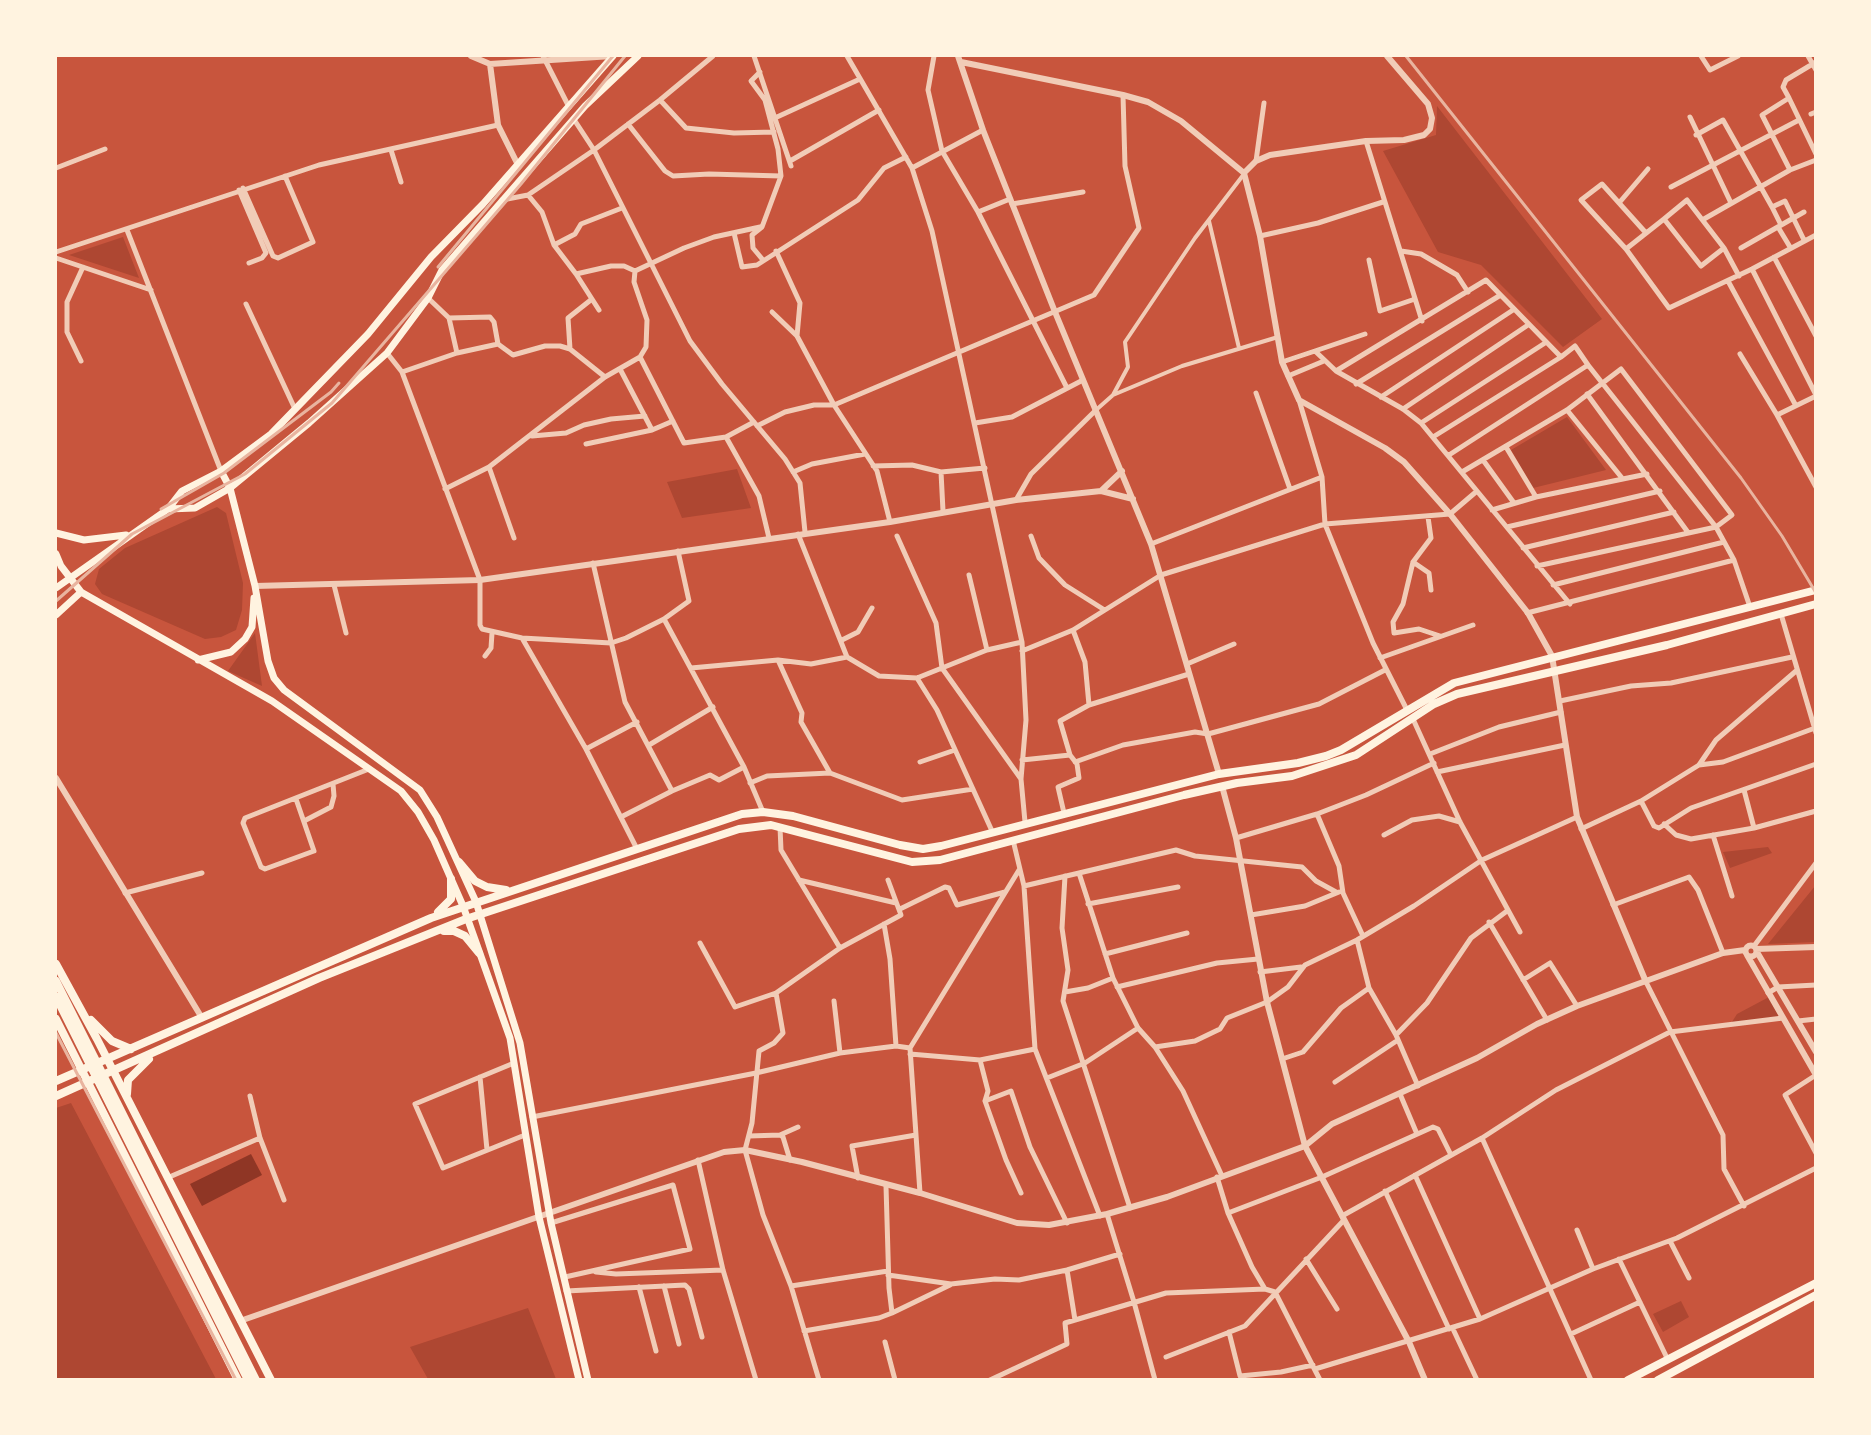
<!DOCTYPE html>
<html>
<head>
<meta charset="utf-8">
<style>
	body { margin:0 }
	#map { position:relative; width:1871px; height:1435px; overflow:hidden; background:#c8553d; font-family:Jost,sans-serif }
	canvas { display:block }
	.frame { position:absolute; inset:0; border:57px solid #fff3e0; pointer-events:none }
</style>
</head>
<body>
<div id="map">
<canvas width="1871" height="1435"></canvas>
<div class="frame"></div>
</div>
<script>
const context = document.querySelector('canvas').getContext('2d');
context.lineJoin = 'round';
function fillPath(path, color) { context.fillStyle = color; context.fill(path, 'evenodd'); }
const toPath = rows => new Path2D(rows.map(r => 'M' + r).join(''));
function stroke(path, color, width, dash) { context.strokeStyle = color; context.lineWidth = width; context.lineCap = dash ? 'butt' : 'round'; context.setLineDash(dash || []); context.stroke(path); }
fillPath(toPath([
	[1437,106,1602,319,1563,347,1481,265,1438,252,1383,151,1436,135],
	[123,237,139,278,69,255],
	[1567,417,1606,470,1533,488,1511,450],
	[737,469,751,508,682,518,667,482],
	[217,507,226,513,243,583,242,610,236,630,221,637,205,639,102,594,95,584,99,569,125,548],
	[255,633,262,686,228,671],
	[1768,847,1772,853,1730,868,1723,852],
	[1815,886,1815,942,1768,944],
	[1769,997,1779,1017,1730,1025,1737,1014],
	[71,1103,216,1379,56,1379,56,1108],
	[1681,1301,1689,1317,1663,1332,1653,1314],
	[528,1308,556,1379,428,1379,410,1347]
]), '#ae4732');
fillPath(toPath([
	[251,1154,262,1175,202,1206,190,1184]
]), '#8f3625');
stroke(toPath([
	[1209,221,1239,348],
	[1113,395,1128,367,1125,342,1195,238,1244,174],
	[1096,410,1113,395,1182,366,1278,337]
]), '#f1ccb7', 4);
stroke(toPath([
	[543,56,569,107],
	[754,56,791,166],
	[847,56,912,168,932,231,1022,642,1026,720,1021,779,1025,822],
	[934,56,928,90,942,151,978,212,1067,388],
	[1701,56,1710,70,1738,56],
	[1808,56,1816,70],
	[760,72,751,81,765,100,778,149,781,176,762,227,752,235,753,248,763,260],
	[1789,98,1816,154],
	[660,100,686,128,734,133,774,132],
	[1811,114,1816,112],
	[777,117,860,79],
	[1690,117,1731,203],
	[575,121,594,150,690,341,722,384,785,459,800,483,805,532],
	[628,124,665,171,673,176,709,174,781,176],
	[1696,135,1723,120,1772,207,1785,201,1804,240],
	[1366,141,1422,321],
	[391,150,401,182],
	[790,161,879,110],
	[1256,161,1264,103],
	[56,168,105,149],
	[912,168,983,130],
	[1790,170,1762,115,1789,98,1783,87,1786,80,1816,62],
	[1671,187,1799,120],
	[243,188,273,256,278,258,313,242,285,176],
	[239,190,266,253,262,258,249,263],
	[528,195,542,212,554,245,576,274,611,266,624,266,635,271],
	[502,200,528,195,594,150,660,100,713,56],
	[1619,203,1648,169],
	[1012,204,1083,192],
	[1772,207,1781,225],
	[978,212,1010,199],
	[1704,219,1790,170,1816,160],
	[1778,227,1790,247],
	[127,230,221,471],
	[734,233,742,267,757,265,858,200,884,168,906,157],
	[1646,233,1602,184,1581,200,1626,249,1669,308,1752,269,1816,235],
	[1260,236,1318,223,1383,202],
	[554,245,575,234,581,224,622,208],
	[1724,248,1739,276],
	[1741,248,1804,212],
	[1626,249,1664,219,1701,266,1724,248,1687,200,1664,219],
	[776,251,800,303,797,336],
	[1401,251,1421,254,1457,275,1468,292],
	[56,252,319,165,498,125],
	[1774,257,1816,336],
	[56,258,151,290],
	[1369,260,1380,311,1415,299],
	[1752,269,1816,395],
	[635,271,684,248,714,237,760,227],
	[635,271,634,282,647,320,646,347,640,357],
	[576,274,599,310],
	[1728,281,1795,404],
	[246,304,295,409],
	[772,312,797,336,834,405,877,471,890,522],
	[449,318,490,317,494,322,498,344,457,353],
	[498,344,513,355,545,346,560,346,570,349,605,377],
	[570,349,568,318,592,299],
	[1315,351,1365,334],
	[387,353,402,372,480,580,480,625,482,629,522,638,611,643,626,638,664,619],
	[1740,354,1777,415],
	[81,361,67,332,67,302,83,267],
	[1282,362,1315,351,1336,371,1403,409,1421,423,1570,604],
	[620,369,652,430,673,421],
	[1336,371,1486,280,1561,357,1575,346,1588,365],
	[402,372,457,353,449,318,428,298],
	[1288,376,1324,361],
	[1356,384,1499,296],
	[1256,393,1290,489],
	[1587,394,1687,531],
	[1816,396,1777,415,1816,487],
	[1381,397,1513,310],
	[1299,400,1322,477,1325,524,1373,643,1407,710],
	[1403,409,1528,325],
	[1567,410,1622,478],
	[975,423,1012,417,1083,380],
	[1421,423,1545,343],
	[757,426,785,412,814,405,834,405,1094,295,1139,228,1125,166,1123,95],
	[532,436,566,433,584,425,611,419,645,416],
	[726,437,754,422],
	[1433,437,1561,357],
	[586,444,652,430],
	[1506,447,1536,497],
	[1449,455,1588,365,1716,527,1734,560,1750,607],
	[1483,460,1514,503],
	[873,466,912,465,941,472,985,468],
	[489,467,514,538],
	[793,472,812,464,865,454],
	[941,472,943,511],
	[1462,472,1567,410,1621,369,1732,515,1716,527,1537,566],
	[445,489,489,467,605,377,640,357,684,443,726,437,759,496,769,538],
	[1016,500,1031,474,1096,410],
	[1492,510,1536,497,1647,474],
	[1428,517,1431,538,1413,562,1403,604,1393,622,1394,633,1419,629,1440,636],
	[1507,527,1660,491],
	[798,534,847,657,879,676,917,678,987,650],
	[897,536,936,623,942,668,1021,779],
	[1031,536,1039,558,1065,585,1103,609],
	[1151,544,1322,477],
	[1523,548,1674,512],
	[678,551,689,601,664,619,744,767,763,812],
	[1413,562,1429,573,1431,590],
	[593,563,625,702,672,791],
	[969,575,987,650,1022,642],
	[334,585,346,633],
	[1553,585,1724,542],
	[1527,613,1734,560],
	[1781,614,1816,733],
	[1073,630,1085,662,1089,705,1189,674],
	[522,638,586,749,637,849],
	[842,640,858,632,872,608],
	[1022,651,1073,630,1161,575,1325,524,1450,514,1477,491],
	[485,656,491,648,492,633],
	[1380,658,1473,625],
	[778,660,802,713,801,722,830,773],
	[1187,664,1234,644],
	[691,668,778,660,811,664,847,657],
	[917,678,937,710,992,831],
	[1560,701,1631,686,1671,683,1792,657],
	[1413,719,1460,822,1520,932],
	[649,745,713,707],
	[586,749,637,722],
	[1430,754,1499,727,1561,712],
	[1070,755,1060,721,1089,705],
	[1022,760,1070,755,1077,764,1079,778,1058,787,1064,813],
	[920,762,955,750],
	[1075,762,1123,745,1195,732,1208,734,1319,704,1385,670],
	[1699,765,1723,762,1815,728],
	[1437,772,1565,745],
	[750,783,767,776,830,773,902,800,973,789],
	[1744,790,1754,828],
	[296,799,314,851,265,869,261,867,243,823,245,818,369,769],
	[1641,801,1654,826,1659,828,1691,808,1816,764],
	[1317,814,1339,866,1343,893,1363,936],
	[621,817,672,791,710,775,719,780,744,767],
	[304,821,331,807,334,796,333,784],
	[1664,824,1676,835,1691,839,1754,828,1816,811],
	[780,827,781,850,840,948,776,993,783,1033,774,1043,759,1051,752,1123,745,1150,763,1215,791,1286,819,1380],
	[1581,829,1641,801,1699,765,1716,740,1796,671],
	[1384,835,1412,820,1439,816,1460,822],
	[1713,835,1732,896],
	[1236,838,1317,814,1366,795,1434,763],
	[1013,840,1024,886,1035,1049,1100,1216],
	[1079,873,1176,850,1195,856,1302,867,1316,881,1336,892],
	[1065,876,1062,928,1068,970,1063,1001,1130,1208],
	[799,880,896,903],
	[1024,886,1079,873,1113,978,1138,1028,1155,1047,1183,1091,1222,1176],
	[125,893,202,873],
	[1088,904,1178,887],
	[1613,905,1689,877,1698,890,1723,953],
	[900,909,945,887,949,888,957,905,1005,892],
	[1251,915,1305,906,1339,892],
	[1489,922,1547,1020],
	[884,924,890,959,896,1046],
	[1357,940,1369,988,1396,1035,1418,1086],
	[700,943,735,1007,776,993],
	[1754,946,1816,863],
	[840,948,901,915,888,880],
	[1105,954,1187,933],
	[1260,972,1301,967],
	[1523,980,1550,963,1577,1006],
	[1646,982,1723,1135,1724,1169,1744,1206],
	[1117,987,1217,963,1258,959],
	[1065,992,1088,988,1113,978],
	[1768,993,1778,987,1816,985],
	[834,1001,840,1053],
	[1798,1021,1816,1019],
	[1396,1035,1427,1003,1471,938,1507,911],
	[1155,1047,1195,1041,1220,1029,1227,1018,1267,1002,1288,987,1305,965,1357,940,1414,906,1482,860,1577,817],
	[910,1048,920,1193],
	[910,1054,980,1060,1035,1049],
	[1282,1059,1303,1052,1341,1008,1369,988],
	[980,1060,988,1091,985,1101,1006,1160,1021,1193],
	[514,1063,415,1104,443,1168,525,1135],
	[1816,1075,1785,1095,1816,1153],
	[480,1077,487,1150],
	[1047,1078,1085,1063,1138,1028],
	[1335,1082,1398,1040],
	[1400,1094,1417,1134],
	[250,1096,260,1138,284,1200],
	[985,1101,1011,1091,1030,1147,1067,1223],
	[532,1117,756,1073,840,1053,896,1046,910,1048,1019,870],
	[780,1135,798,1127],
	[749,1136,780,1135,783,1137,790,1160],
	[1482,1138,1591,1380],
	[698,1160,723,1270,756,1380],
	[1415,1175,1480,1319],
	[1217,1177,1228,1213,1252,1267,1265,1289,1275,1292,1320,1380],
	[167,1178,260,1138],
	[858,1178,852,1146,916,1135],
	[1385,1191,1449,1329],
	[1228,1213,1322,1177,1433,1127,1438,1129,1451,1155],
	[1107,1214,1134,1302,1155,1380],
	[1342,1216,1482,1138,1556,1090,1670,1032,1783,1018],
	[551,1223,673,1185,690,1249,565,1277],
	[1577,1230,1593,1269],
	[1670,1241,1689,1278],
	[1306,1259,1337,1309],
	[1619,1259,1668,1360],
	[1067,1270,1075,1320],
	[596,1272,616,1274,723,1270],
	[888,1275,951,1284,995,1279,1019,1280,1067,1270,1120,1254],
	[664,1286,679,1344],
	[791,1286,888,1271],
	[639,1287,656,1351],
	[566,1291,685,1285,689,1289,702,1337],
	[892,1313,950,1285],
	[1453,1329,1477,1380],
	[804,1331,879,1318,892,1313,889,1288,886,1186],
	[1229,1332,1240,1376,1281,1372,1313,1365],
	[1571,1334,1640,1302],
	[885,1342,895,1380],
	[1166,1357,1245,1326,1344,1220],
	[1315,1369,1480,1319,1593,1269,1677,1238,1816,1168],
	[990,1380,1067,1344,1065,1323,1166,1293,1265,1289]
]), '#f1ccb7', 5);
stroke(toPath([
	[471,56,490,64,612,56],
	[958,56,983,130,1055,312,1151,544,1219,774],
	[961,62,1123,95,1148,102,1181,121,1244,173,1260,236,1282,362,1299,400,1385,448,1404,462,1450,514,1528,613,1552,656,1577,817,1646,982],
	[490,64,498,125,518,165],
	[1244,173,1256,161,1270,155,1366,141,1404,140,1424,135,1430,129,1432,118,1428,104,1387,56],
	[1101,491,1122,471],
	[255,586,480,580,890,522,1016,500,1101,491,1133,499],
	[56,778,202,1018],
	[1222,786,1236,838,1267,1002,1305,1146,1409,1342,1425,1380],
	'1745.5 951a5.5 5.5 0 1 1 11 0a5.5 5.5 0 1 1-11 0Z',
	[1756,949,1816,947],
	[1757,952,1816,1052],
	[1747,955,1816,1075],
	[240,1321,724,1152,745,1150,802,1162,920,1193,1017,1223,1049,1225,1107,1214,1167,1197,1305,1146,1332,1124,1477,1058,1537,1024,1577,1006,1723,953,1745,950]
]), '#f1ccb7', 6);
stroke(toPath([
	[221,471,230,488,255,586,268,661,274,678,284,690,420,790,437,817,476,902,520,1043,551,1223,588,1380],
	[168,509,195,508,230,488,309,423,387,353,428,298,442,270,585,106,638,56],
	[56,533,84,540,126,535],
	[56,554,61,566,81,592,272,701,401,791,418,812,434,840,463,906,510,1038,539,1217,579,1380],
	[56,588,168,509,182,491,221,471,271,434,368,334,431,257,483,204,613,56],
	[56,615,81,592],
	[198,660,231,652,245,639,252,627,254,598]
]), '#fff3e0', 7);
stroke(toPath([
	[459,862,475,881,487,887,506,890],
	[438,912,451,899,451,879],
	[444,931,454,931,465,936,479,953],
	[56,964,97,1039,271,1380],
	[56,981,256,1380],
	[56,997,248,1380],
	[56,1019,238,1380],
	[91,1020,112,1041,131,1049],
	[56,1081,431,918,742,814,763,812,793,816,900,845,923,849,941,846,1219,774,1298,763,1326,756,1341,750,1454,683,1816,590],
	[127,1094,128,1080,149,1059],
	[56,1096,319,978,466,919,739,829,771,825,912,862,940,860,1184,795,1237,783,1292,776,1356,755,1434,704,1457,694,1667,645,1816,604]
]), '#fff3e0', 8);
stroke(toPath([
	[1628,1380,1816,1283],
	[1658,1380,1816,1295]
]), '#fff3e0', 8);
stroke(toPath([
	[1406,56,1741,478,1782,536,1816,593],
	[438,267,613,56],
	[161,509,224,473,331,392,339,383],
	[56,601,132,534,245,474,332,403,521,184,625,56],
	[56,1033,236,1380]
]), '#e9b49f', 3);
</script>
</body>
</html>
